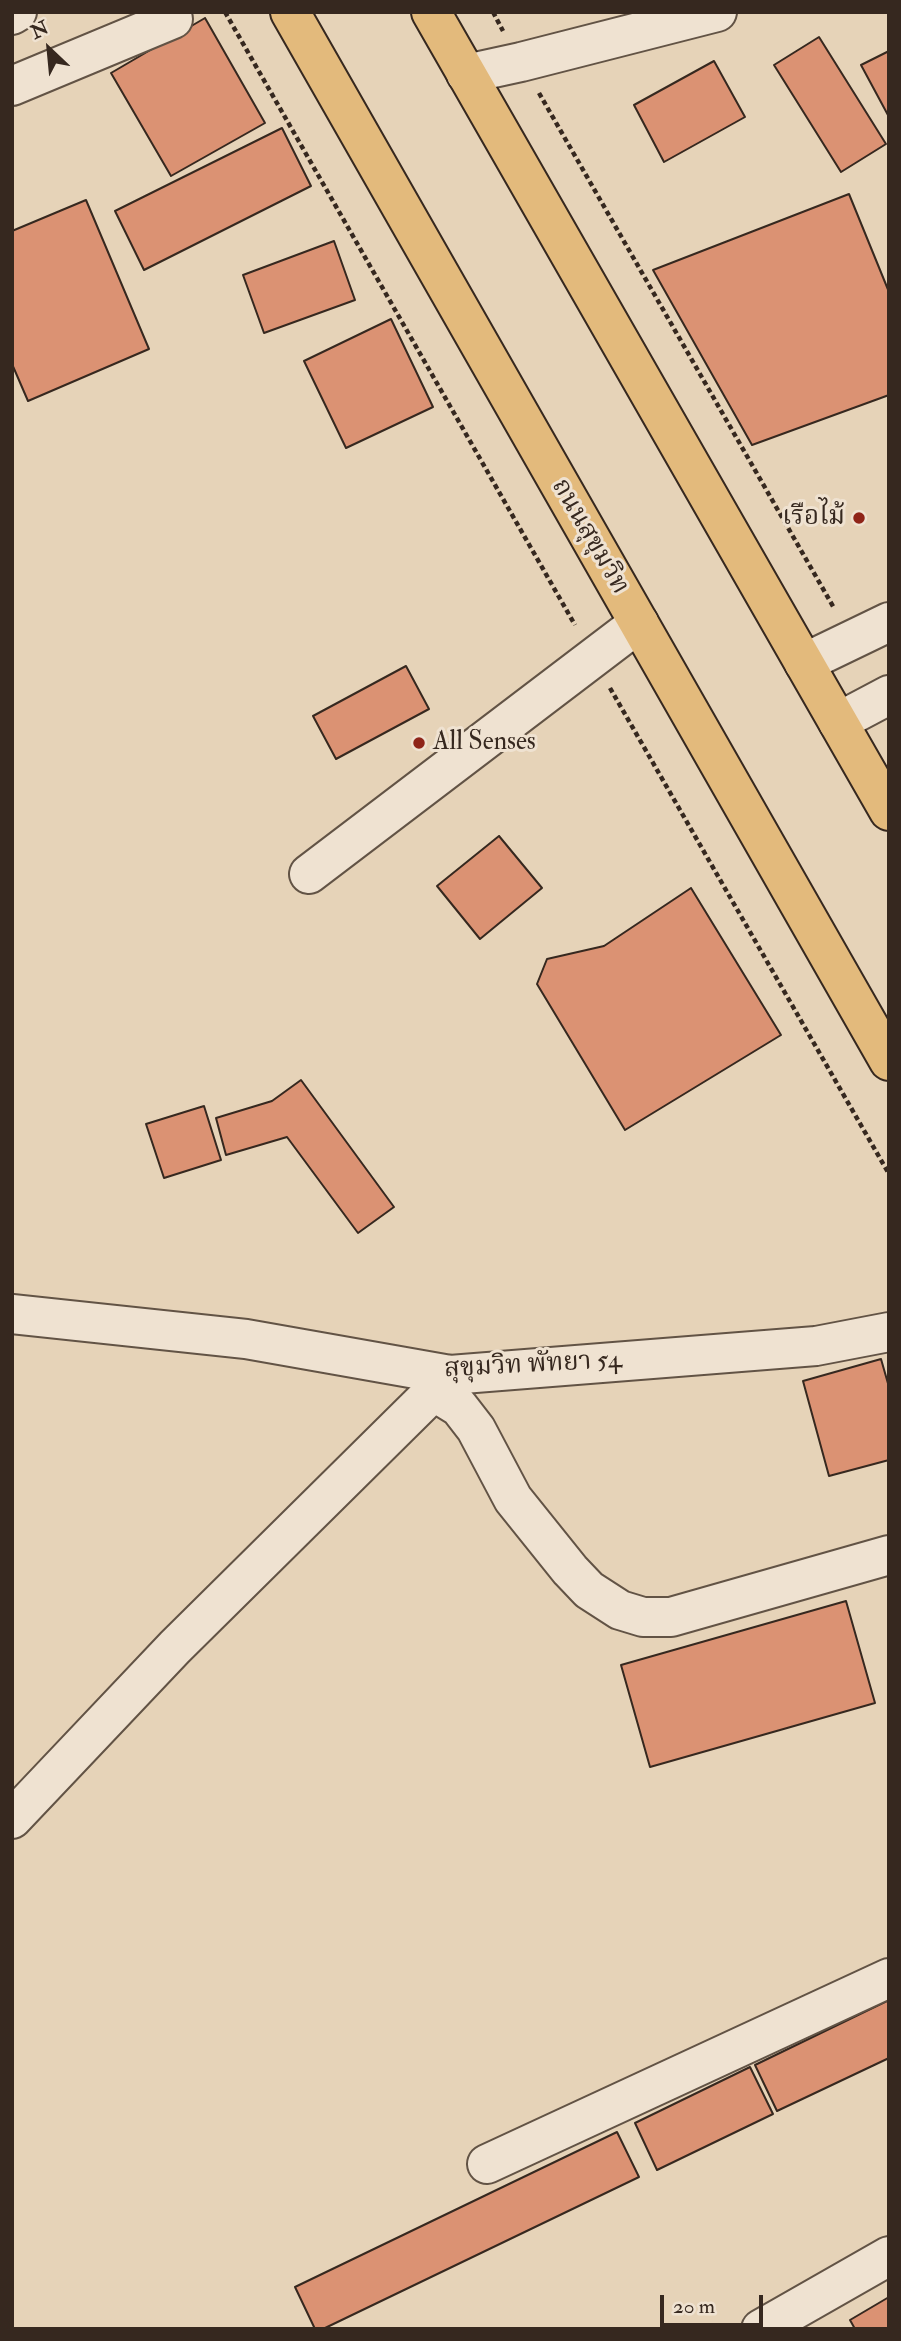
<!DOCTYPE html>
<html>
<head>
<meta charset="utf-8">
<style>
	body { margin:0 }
	#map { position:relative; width:901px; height:2341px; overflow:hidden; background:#e6d3b8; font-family:"IM FELL Double Pica",serif }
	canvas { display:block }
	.frame { position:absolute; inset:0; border:14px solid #36281f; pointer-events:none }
	.north { position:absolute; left:14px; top:14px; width:70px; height:70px; -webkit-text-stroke:5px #efe2d1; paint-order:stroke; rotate:334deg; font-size:19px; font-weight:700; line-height:28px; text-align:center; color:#36281f }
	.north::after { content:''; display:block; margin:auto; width:24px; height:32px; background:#36281f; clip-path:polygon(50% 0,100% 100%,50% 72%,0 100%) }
	.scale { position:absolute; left:660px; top:2295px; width:103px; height:32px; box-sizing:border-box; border:4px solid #36281f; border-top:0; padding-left:9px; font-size:21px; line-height:24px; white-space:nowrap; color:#36281f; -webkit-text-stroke:5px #efe2d1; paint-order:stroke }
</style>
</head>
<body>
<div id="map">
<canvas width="901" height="2341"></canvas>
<div class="frame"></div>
<div class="north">N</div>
<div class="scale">20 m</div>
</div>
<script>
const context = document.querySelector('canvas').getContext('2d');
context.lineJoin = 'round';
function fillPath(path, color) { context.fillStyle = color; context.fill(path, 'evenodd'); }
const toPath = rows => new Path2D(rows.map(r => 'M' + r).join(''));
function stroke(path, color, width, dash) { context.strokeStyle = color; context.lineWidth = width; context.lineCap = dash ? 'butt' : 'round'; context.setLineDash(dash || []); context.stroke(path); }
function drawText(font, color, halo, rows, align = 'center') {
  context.font = font + ' "IM FELL Double Pica","Noto Serif Thai",serif'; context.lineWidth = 6; context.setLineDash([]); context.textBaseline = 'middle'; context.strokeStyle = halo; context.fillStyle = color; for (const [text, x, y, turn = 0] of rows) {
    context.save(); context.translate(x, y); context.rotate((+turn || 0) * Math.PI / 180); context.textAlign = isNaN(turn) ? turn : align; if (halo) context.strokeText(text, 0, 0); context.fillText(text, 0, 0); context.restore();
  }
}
const building = toPath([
	[205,18,265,123,171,176,111,73,205,18],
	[819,37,886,144,841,172,774,65,819,37],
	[889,51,889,117,861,65,889,51],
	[714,61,745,117,664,162,634,105,714,61],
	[282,128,311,186,144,270,115,211,282,128],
	[849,194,889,292,889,395,752,445,653,270,849,194],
	[86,200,149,349,28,401,12,364,12,231,86,200],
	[334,241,355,300,264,333,243,275,334,241],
	[391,319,433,407,346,448,304,361,391,319],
	[406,666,429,709,336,759,313,716,406,666],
	[499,836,542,888,480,939,437,886,499,836],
	[691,888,781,1035,625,1130,537,984,547,959,604,946,691,888],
	[301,1080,394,1207,358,1233,287,1137,226,1155,216,1118,272,1101,301,1080],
	[204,1106,221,1160,164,1178,146,1124,204,1106],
	[881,1359,889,1387,889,1460,829,1476,803,1381,881,1359],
	[846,1601,875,1703,650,1767,621,1665,846,1601],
	[889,2000,889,2058,777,2111,755,2065,889,2000],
	[750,2067,773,2114,657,2170,635,2123,750,2067],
	[617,2132,639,2177,323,2329,315,2329,295,2287,617,2132],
	[889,2297,889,2329,855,2329,850,2320,889,2297]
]);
fillPath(building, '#db9273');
stroke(building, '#36281f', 2);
const minor = toPath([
	[12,15,17,12],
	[466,74,521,62,717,12],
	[12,86,173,19],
	[804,663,889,622],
	[838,722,889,695],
	[309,874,639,623],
	[12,1314,246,1339,450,1375,816,1346,889,1332],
	[433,1391,459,1407,476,1429,513,1499,570,1570,589,1590,620,1610,643,1617,671,1617,889,1555],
	[12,1819,175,1647,450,1375],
	[487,2164,889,1978],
	[761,2329,889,2256]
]);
const highway = toPath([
	[290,12,889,1061],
	[431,12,889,811]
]);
stroke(minor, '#625345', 42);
stroke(highway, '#36281f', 42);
stroke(toPath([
	[225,12,575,625],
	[493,12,503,31],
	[539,93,834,608],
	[610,688,889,1174]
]), '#36281f', 4.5, [5, 3.5]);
stroke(minor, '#efe2d1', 38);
stroke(highway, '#e3ba7c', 38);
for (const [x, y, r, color] of [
	[859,518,7,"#8f2418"],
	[419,743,7,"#8f2418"]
]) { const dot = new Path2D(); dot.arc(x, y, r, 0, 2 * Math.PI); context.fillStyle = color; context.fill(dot); stroke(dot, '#efe2d1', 2.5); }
drawText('26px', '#36281f', '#efe2d1', [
	["เรือไม้",845,518],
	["All Senses",433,743,"left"]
], 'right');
drawText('26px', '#36281f', '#efe2d1', [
	["ถนนสุขุมวิท",589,537,60],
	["สุขุมวิท พัทยา 54",533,1366,-3]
]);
</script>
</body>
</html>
